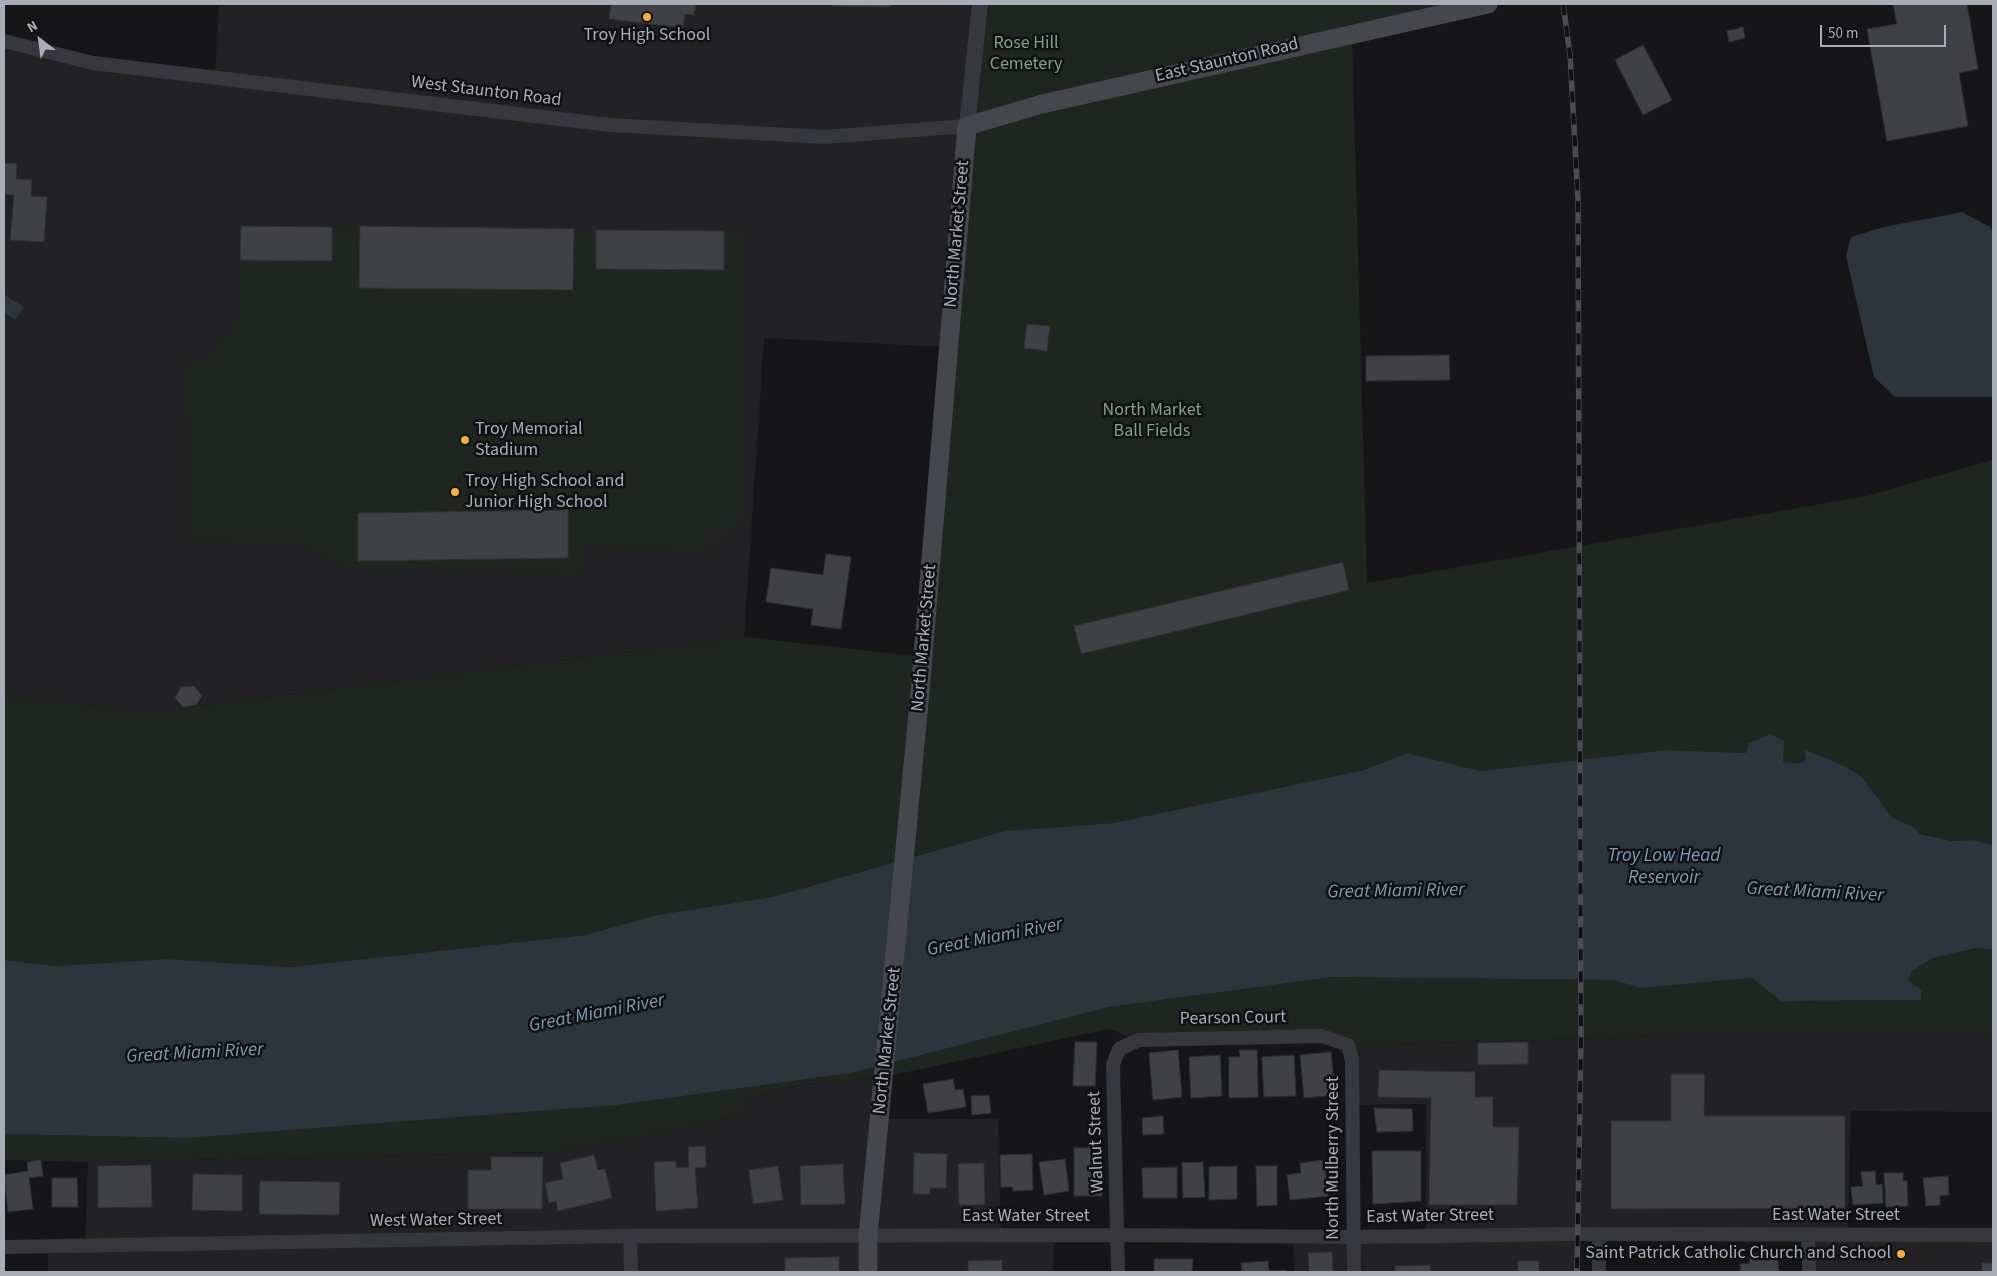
<!DOCTYPE html>
<html>
<head>
<meta charset="utf-8">
<style>
	body { margin:0 }
	#map { position:relative; width:1997px; height:1276px; overflow:hidden; background:#161618; font-family:"Source Sans 3",sans-serif }
	canvas { display:block }
	.frame { position:absolute; inset:0; border:5px solid #a8adb8; pointer-events:none }
	.north { position:absolute; left:15px; top:15px; width:50px; height:50px; -webkit-text-stroke:4px #111113; paint-order:stroke; rotate:330deg; font-size:14px; font-weight:700; line-height:20px; text-align:center; color:#a8adb8 }
	.north::after { content:''; display:block; margin:auto; width:18px; height:22px; background:#a8adb8; clip-path:polygon(50% 0,100% 100%,50% 72%,0 100%) }
	.scale { position:absolute; left:1820px; top:25px; width:126px; height:22px; box-sizing:border-box; border:2px solid #a8adb8; border-top:0; padding-left:6px; font-size:15px; line-height:18px; white-space:nowrap; color:#a8adb8; -webkit-text-stroke:4px #111113; paint-order:stroke }
</style>
</head>
<body>
<div id="map">
<canvas width="1997" height="1276"></canvas>
<div class="frame"></div>
<div class="north">N</div>
<div class="scale">50 m</div>
</div>
<script>
const context = document.querySelector('canvas').getContext('2d');
context.lineJoin = 'round';
function fillPath(path, color) { context.fillStyle = color; context.fill(path, 'evenodd'); }
const toPath = rows => new Path2D(rows.map(r => 'M' + r).join(''));
function stroke(path, color, width, dash) { context.strokeStyle = color; context.lineWidth = width; context.lineCap = dash ? 'butt' : 'round'; context.setLineDash(dash || []); context.stroke(path); }
function drawText(font, color, halo, rows, align = 'center') {
  context.font = font + ' "Source Sans 3",sans-serif'; context.lineWidth = 5; context.setLineDash([]); context.textBaseline = 'middle'; context.strokeStyle = halo; context.fillStyle = color; for (const [text, x, y, turn = 0] of rows) {
    context.save(); context.translate(x, y); context.rotate((+turn || 0) * Math.PI / 180); context.textAlign = isNaN(turn) ? turn : align; if (halo) context.strokeText(text, 0, 0); context.fillText(text, 0, 0); context.restore();
  }
}
fillPath(toPath([
	[219,4,980,4,949,347,764,338,744,637,153,712,4,697,4,41,215,78],
	[1689,1033,1993,1033,1993,1112,1851,1111,1848,1235,1993,1235,1993,1272,1809,1272,1808,1235,1577,1234,1577,1272,1294,1272,1293,1237,1426,1236,1426,1104,1353,1105,1348,1045,1581,1039],
	[884,1077,880,1119,998,1119,1001,1235,1054,1235,1053,1272,48,1272,48,1246,85,1244,88,1162,554,1152,698,1126,742,1113,742,1101,795,1086]
]), '#222225');
fillPath(toPath([
	[980,4,1488,4,1352,33,1367,583,1867,496,1993,460,1993,845,1973,840,1951,841,1920,834,1912,826,1891,817,1863,778,1805,750,1806,759,1802,763,1783,762,1746,753,1666,750,1481,771,1407,753,1364,770,1114,823,1005,831,772,897,657,915,585,935,291,967,166,959,57,966,4,960,4,697,153,712,744,637,923,657],
	[241,226,746,232,743,518,708,550,584,547,580,574,343,567,299,543,189,540,186,362,205,362,241,315],
	[1977,948,1993,950,1993,1033,1689,1033,1581,1039,1348,1045,1322,1036,1139,1040,1108,1029,884,1077,795,1086,742,1101,742,1113,698,1126,554,1152,88,1162,4,1160,4,1134,187,1138,618,1105,851,1073,1109,1007,1333,977,1613,980,1641,988,1752,978,1782,1001,1921,1000,1922,990,1908,980,1911,971,1933,958]
]), '#1e261f');
fillPath(toPath([
	[1962,212,1990,227,1993,231,1993,397,1895,397,1874,377,1846,256,1851,237,1884,227],
	[5,295,24,307,15,320,4,312],
	[1770,734,1784,741,1783,762,1802,763,1806,759,1804,749,1846,767,1863,778,1891,817,1912,826,1920,834,1951,841,1973,840,1993,845,1993,950,1977,948,1933,958,1912,971,1908,980,1922,990,1921,1000,1781,1001,1752,978,1641,988,1613,980,1333,977,1109,1007,851,1073,618,1105,187,1138,4,1134,4,960,57,966,166,959,291,967,585,935,657,915,772,897,1005,831,1114,823,1364,770,1407,753,1481,771,1666,750,1746,753,1748,744]
]), '#2c353c');
const building = toPath([
	[611,4,696,4,694,15,685,14,683,28,609,19,611,4],
	[833,4,890,4,890,7,833,6,833,4],
	[1893,4,1967,4,1978,69,1959,73,1968,126,1887,141,1867,29,1897,24,1893,4],
	[1743,27,1745,38,1729,42,1727,31,1743,27],
	[1643,45,1672,100,1643,115,1615,60,1643,45],
	[4,163,17,164,16,179,32,180,31,196,47,197,44,242,10,240,14,195,4,194,4,163],
	[241,226,332,227,332,261,240,260,241,226],
	[360,226,574,229,573,290,359,288,360,226],
	[596,230,724,231,724,270,596,269,596,230],
	[1027,324,1050,326,1047,351,1024,348,1027,324],
	[1449,355,1450,380,1366,381,1366,356,1449,355],
	[568,510,568,558,358,561,358,513,568,510],
	[826,554,851,557,841,629,811,625,813,609,766,602,771,568,823,575,826,554],
	[1343,562,1349,590,1081,654,1074,626,1343,562],
	[194,686,202,696,196,705,183,707,175,698,181,687,194,686],
	[1075,1042,1097,1042,1095,1086,1073,1086,1075,1042],
	[1528,1042,1528,1064,1478,1065,1478,1043,1528,1042],
	[1178,1050,1182,1097,1153,1100,1149,1053,1178,1050],
	[1239,1050,1257,1050,1258,1097,1229,1098,1229,1057,1240,1057,1239,1050],
	[1331,1052,1335,1095,1304,1098,1300,1055,1331,1052],
	[1220,1055,1222,1096,1191,1098,1189,1057,1220,1055],
	[1294,1055,1296,1096,1264,1097,1262,1057,1294,1055],
	[1379,1070,1475,1072,1475,1097,1493,1097,1493,1127,1519,1127,1517,1205,1429,1205,1431,1098,1378,1097,1379,1070],
	[1671,1074,1705,1074,1704,1116,1845,1116,1845,1208,1611,1209,1611,1121,1671,1121,1671,1074],
	[953,1079,955,1090,963,1089,966,1107,928,1113,923,1084,953,1079],
	[989,1095,991,1113,972,1115,971,1096,989,1095],
	[1374,1108,1412,1109,1413,1131,1377,1132,1374,1108],
	[1163,1116,1164,1134,1143,1135,1142,1118,1163,1116],
	[705,1146,706,1167,695,1168,698,1208,656,1211,654,1162,676,1161,676,1168,689,1167,688,1147,705,1146],
	[1074,1148,1102,1148,1102,1196,1074,1196,1074,1148],
	[1372,1151,1421,1151,1421,1201,1373,1204,1372,1151],
	[914,1153,947,1154,946,1188,930,1188,930,1194,913,1194,914,1153],
	[1032,1154,1033,1190,1013,1191,1013,1187,1001,1187,1000,1155,1032,1154],
	[594,1155,598,1170,605,1169,612,1198,558,1211,556,1201,549,1203,545,1183,563,1179,560,1163,594,1155],
	[491,1157,543,1157,542,1209,468,1209,468,1170,491,1170,491,1157],
	[1065,1159,1069,1191,1044,1195,1039,1162,1065,1159],
	[41,1160,43,1176,29,1178,33,1209,8,1212,4,1175,28,1171,27,1162,41,1160],
	[1324,1160,1328,1196,1290,1200,1287,1175,1301,1173,1300,1163,1324,1160],
	[1203,1162,1205,1197,1183,1198,1182,1163,1203,1162],
	[984,1163,985,1205,959,1205,958,1164,984,1163],
	[843,1164,845,1204,801,1205,800,1166,843,1164],
	[151,1165,152,1207,98,1208,98,1166,151,1165],
	[778,1166,783,1200,753,1204,749,1170,778,1166],
	[1237,1166,1237,1199,1209,1200,1209,1167,1237,1166],
	[1256,1166,1277,1166,1277,1205,1257,1206,1256,1166],
	[1177,1167,1177,1198,1143,1198,1142,1168,1177,1167],
	[1875,1171,1876,1185,1882,1184,1883,1203,1853,1205,1851,1187,1863,1186,1861,1172,1875,1171],
	[1884,1173,1903,1173,1903,1181,1907,1181,1908,1206,1886,1207,1884,1173],
	[193,1174,242,1175,242,1211,192,1210,193,1174],
	[1948,1176,1949,1195,1940,1196,1940,1205,1926,1206,1923,1178,1948,1176],
	[52,1178,77,1178,78,1207,52,1207,52,1178],
	[260,1181,340,1182,339,1215,259,1214,260,1181],
	[1777,1251,1779,1272,1741,1272,1740,1264,1750,1263,1749,1254,1777,1251],
	[1332,1252,1333,1272,1309,1272,1308,1253,1332,1252],
	[839,1257,839,1272,785,1272,785,1258,839,1257],
	[1154,1259,1193,1259,1192,1271,1204,1272,1154,1272,1154,1259],
	[1002,1260,1002,1272,968,1272,968,1261,1002,1260],
	[1268,1261,1269,1271,1286,1270,1286,1272,1242,1272,1241,1263,1268,1261],
	[1518,1261,1539,1261,1539,1272,1518,1272,1518,1261],
	[1982,1263,1993,1263,1993,1272,1982,1272,1982,1263],
	[1430,1265,1431,1272,1395,1272,1395,1266,1430,1265]
]);
fillPath(building, '#404145');
stroke(building, '#303034', 1);
stroke(toPath([
	[4,41,93,63,610,125,825,137,967,126],
	[1599,1234,1599,1272],
	[1808,1235,1809,1272],
	[630,1236,631,1272],
	[4,1247,630,1236,1118,1235,1354,1237,1577,1234,1993,1235],
	[1118,1272,1113,1065,1119,1049,1139,1040,1322,1036,1348,1045,1352,1060,1354,1272]
]), '#37383d', 14);
stroke(toPath([
	[967,126,980,4]
]), '#37383d', 16);
stroke(toPath([
	[868,1272,868,1236,920,692,967,126,1042,104,1488,4]
]), '#45474d', 19);
const rail = toPath([
	[1563,4,1570,54,1578,199,1581,1039,1577,1272]
]);
stroke(rail, '#4a4c52', 5.5);
stroke(rail, '#111113', 4, [11]);
for (const [x, y, r, color] of [
	[647,17,5,"#f2b134"],
	[465,440,5,"#f2b134"],
	[455,492,5,"#f2b134"],
	[1901,1254,5,"#f2b134"]
]) { const dot = new Path2D(); dot.arc(x, y, r, 0, 2 * Math.PI); context.fillStyle = color; context.fill(dot); stroke(dot, '#111113', 2); }
drawText('18px', '#a8adb8', '#111113', [
	["Troy High School",647,36,"center"],
	["Troy Memorial",475,430],
	["Stadium",475,451],
	["Troy High School and",465,482],
	["Junior High School",465,503],
	["Saint Patrick Catholic Church and School",1891,1254,"right"]
], 'left');
drawText('18px', '#7fa381', '#111113', [
	["Rose Hill",1026,44],
	["Cemetery",1026,65],
	["North Market",1152,411],
	["Ball Fields",1152,432]
]);
drawText('18px', '#a8adb8', '#111113', [
	["East Staunton Road",1227,61,-13],
	["West Staunton Road",486,92,7],
	["North Market Street",958,234,-85],
	["North Market Street",925,638,-85],
	["Pearson Court",1233,1019,-1],
	["North Market Street",888,1041,-84],
	["Walnut Street",1097,1142,-92],
	["North Mulberry Street",1334,1158,-90],
	["East Water Street",1836,1216],
	["East Water Street",1026,1217],
	["East Water Street",1430,1217,-1],
	["West Water Street",436,1221,-1]
]);
drawText('italic 19px', '#7f9bb3', '#111113', [
	["Troy Low Head",1664,857],
	["Reservoir",1664,879],
	["Great Miami River",1396,892,-1],
	["Great Miami River",1815,893,3],
	["Great Miami River",995,938,-11],
	["Great Miami River",597,1014,-11],
	["Great Miami River",195,1054,-3]
]);
</script>
</body>
</html>
